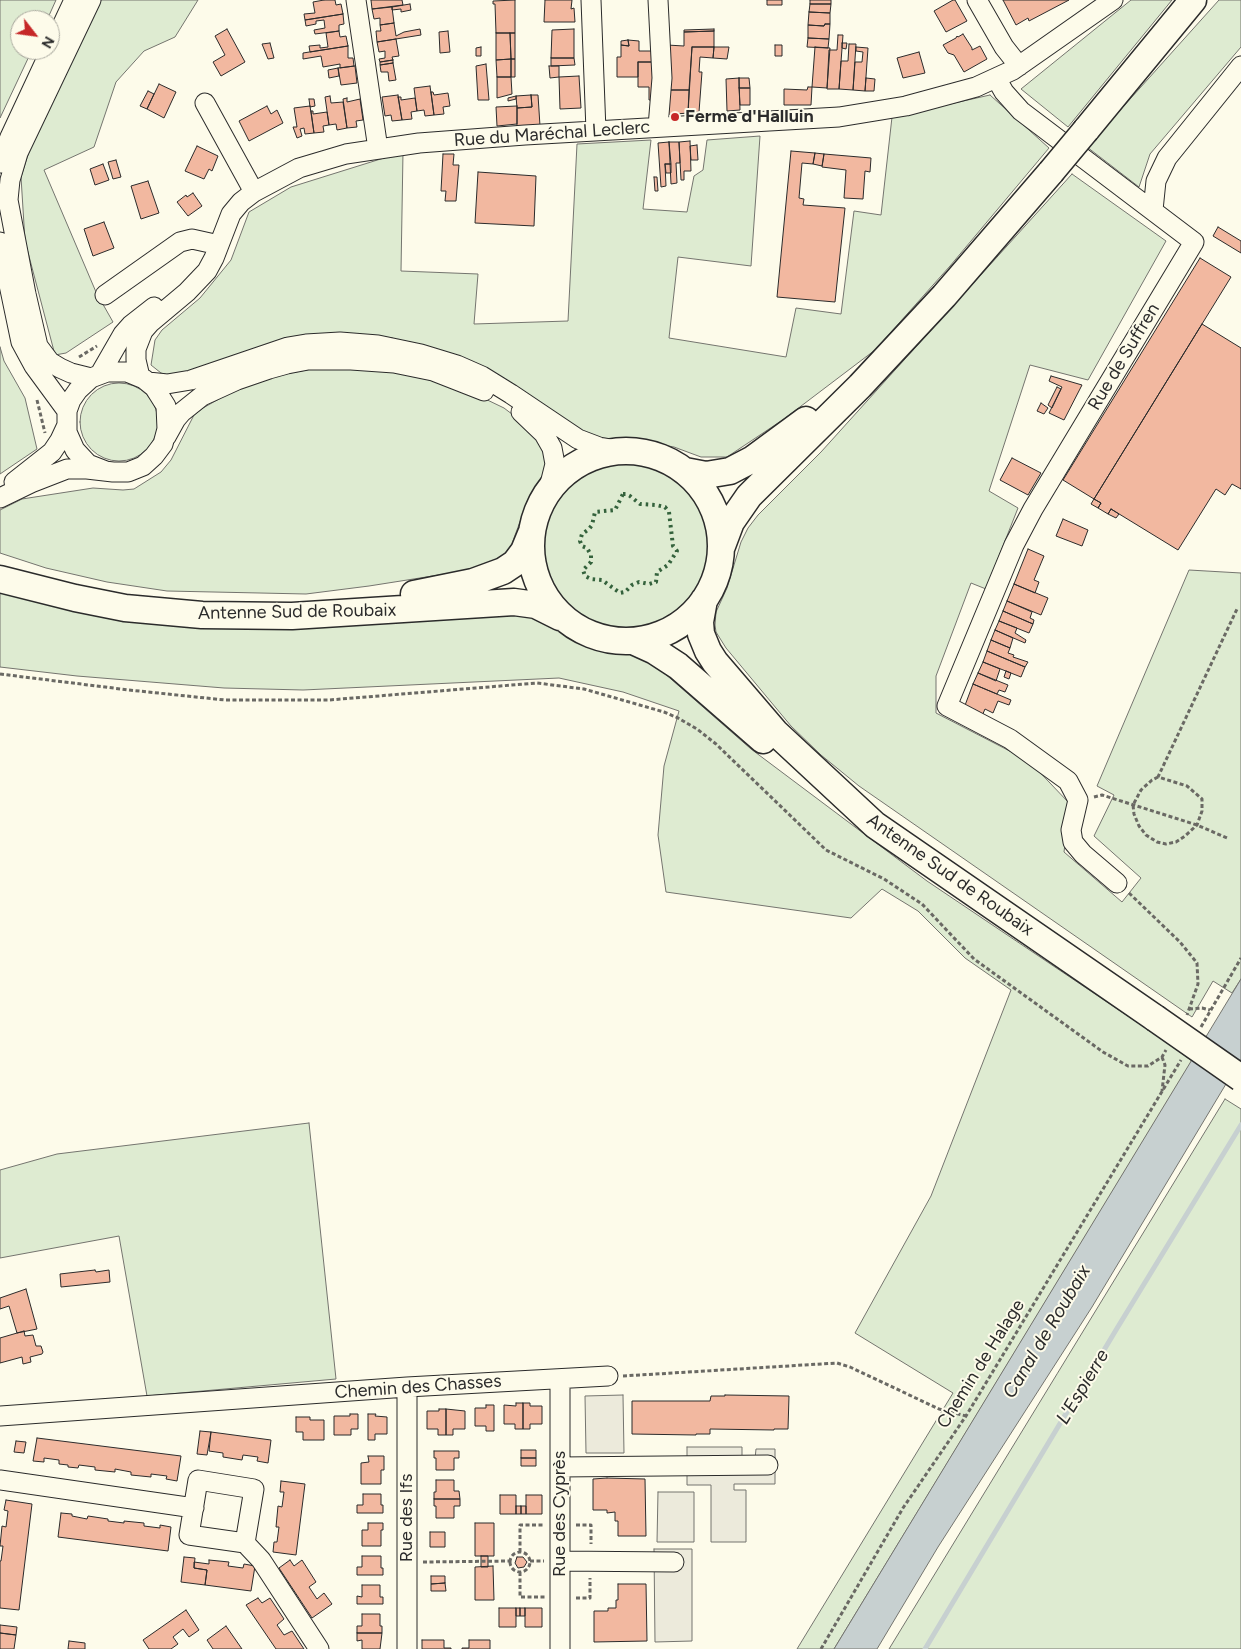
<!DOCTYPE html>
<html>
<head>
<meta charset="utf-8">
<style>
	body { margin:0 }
	#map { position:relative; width:1241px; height:1649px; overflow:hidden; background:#fdfbea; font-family:Figtree,sans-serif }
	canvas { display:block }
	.north { position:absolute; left:10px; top:10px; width:50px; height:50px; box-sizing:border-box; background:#fdfbea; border:1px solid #a9a89e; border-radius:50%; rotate:120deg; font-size:14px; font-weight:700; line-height:20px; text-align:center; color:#2b2b2b }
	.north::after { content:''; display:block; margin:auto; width:18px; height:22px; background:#c62828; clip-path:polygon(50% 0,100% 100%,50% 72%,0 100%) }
</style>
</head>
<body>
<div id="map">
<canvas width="1241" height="1649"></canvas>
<div class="north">N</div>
</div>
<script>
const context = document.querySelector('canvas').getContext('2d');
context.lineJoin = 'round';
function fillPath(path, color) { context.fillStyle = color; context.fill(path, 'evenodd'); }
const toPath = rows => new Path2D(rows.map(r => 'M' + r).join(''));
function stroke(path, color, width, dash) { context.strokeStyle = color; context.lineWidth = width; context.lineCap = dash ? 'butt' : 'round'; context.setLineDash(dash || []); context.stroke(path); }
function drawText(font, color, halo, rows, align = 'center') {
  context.font = font + ' Figtree,sans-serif'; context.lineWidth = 4; context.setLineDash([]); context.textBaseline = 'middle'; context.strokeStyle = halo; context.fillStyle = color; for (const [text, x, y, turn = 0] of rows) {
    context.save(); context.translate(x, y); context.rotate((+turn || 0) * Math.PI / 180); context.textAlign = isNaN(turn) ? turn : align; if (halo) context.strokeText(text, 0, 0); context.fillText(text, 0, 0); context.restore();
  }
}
const green = toPath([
	[0,0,56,0,47,20,20,20,20,50,32,50,0,118,0,0],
	[101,0,198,0,175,37,144,51,116,82,94,147,44,170,96,292,113,322,66,353,55,355,25,241,21,177,32,142,101,0],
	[1131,0,1172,0,1068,127,1021,89,1131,0],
	[1219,0,1241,0,1241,47,1150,154,1139,187,1087,147,1219,0],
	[990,95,1049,148,950,266,875,350,784,419,727,457,701,457,674,447,630,439,590,438,465,363,392,338,306,337,175,377,161,373,151,365,155,340,162,330,200,298,231,260,249,212,291,187,403,152,401,271,478,274,474,324,568,321,577,144,651,140,643,209,687,212,694,176,703,170,707,140,760,136,751,266,678,257,669,338,786,357,796,308,841,314,854,211,881,215,892,117,990,95],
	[1072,174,1166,241,1088,380,1030,365,989,491,1018,508,986,589,971,583,936,676,936,713,1029,761,1070,804,1064,852,1122,902,1141,878,1094,836,1114,795,1097,786,1189,570,1241,573,1241,979,1232,993,1213,981,1192,1017,859,786,821,755,791,726,726,648,716,632,715,625,716,612,727,588,741,542,748,528,758,515,821,452,1072,174],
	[0,347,4,361,25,398,37,449,0,474,0,347],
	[337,368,400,372,452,386,477,395,504,408,525,424,547,454,544,478,527,503,511,546,504,555,477,569,369,586,306,594,167,591,107,582,46,568,0,553,0,510,22,499,93,488,123,490,134,489,161,472,171,460,194,415,203,408,240,387,279,375,312,369,337,368],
	'80 422a39 39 0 1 1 78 0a39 39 0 1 1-78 0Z',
	'543 546a84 84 0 1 1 168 0a84 84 0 1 1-168 0Z',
	[0,587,143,619,533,614,550,618,561,631,583,643,640,657,663,672,751,749,927,881,1165,1041,1192,1061,834,1649,797,1649,953,1393,855,1333,931,1196,1011,990,965,958,918,911,882,889,851,918,666,892,658,835,664,766,679,711,623,692,559,678,303,690,224,688,77,676,0,667,0,587],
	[1225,1099,1241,1109,1241,1649,889,1649,1225,1099],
	[309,1123,336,1379,147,1396,119,1236,0,1258,0,1170,57,1154,309,1123]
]);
fillPath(green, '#deebd1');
stroke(green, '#74746e', 1);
const parking = toPath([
	[623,1395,624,1453,586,1453,585,1396,623,1395],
	[687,1447,742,1447,742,1458,755,1459,756,1449,775,1449,775,1484,734,1484,734,1490,746,1490,746,1542,711,1542,711,1485,687,1485,687,1447],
	[658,1492,694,1492,694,1542,657,1542,658,1492],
	[654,1549,692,1549,692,1641,655,1642,654,1549]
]);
fillPath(parking, '#eceadb');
stroke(parking, '#74746e', 1);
const water = toPath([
	[1241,979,1241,1059,1092,1307,938,1547,877,1649,834,1649,1241,979]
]);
fillPath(water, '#c7d0d0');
stroke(water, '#74746e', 1);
stroke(toPath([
	[925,1649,1116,1330,1241,1125]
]), '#c7d0d0', 5);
const building = toPath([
	[324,0,335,0,336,5,341,4,343,14,305,20,304,14,315,13,313,2,324,0],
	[371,0,402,0,403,5,372,9,371,0],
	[515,0,515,33,496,33,495,4,493,4,493,1,515,0],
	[545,0,572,0,571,9,574,8,575,22,544,22,545,0],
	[767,0,782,0,782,5,767,5,767,0],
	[810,0,831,0,831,4,810,4,810,0],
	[953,0,955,0,967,21,946,32,934,11,953,0],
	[1003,0,1069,0,1029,21,1028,18,1016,25,1003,0],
	[410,4,411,10,401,12,401,9,392,10,392,7,410,4],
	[810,4,831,4,830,13,809,12,810,4],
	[392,7,394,23,380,25,380,18,374,19,372,9,392,7],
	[809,12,830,13,830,24,825,24,824,26,808,25,809,12],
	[343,14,344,24,339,25,339,31,315,34,314,30,325,28,324,20,316,21,316,24,306,26,305,20,343,14],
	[394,23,396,36,404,32,420,29,421,35,377,42,376,31,381,31,380,25,394,23],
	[825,24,830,24,829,39,808,38,808,25,824,26,825,24],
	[227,29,245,62,221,76,213,62,225,55,215,36,227,29],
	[574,29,574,58,551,58,552,30,574,29],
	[714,29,714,31,684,32,684,30,714,29],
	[339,31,340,37,346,36,348,46,310,52,309,46,320,45,320,48,328,47,326,33,339,31],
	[448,31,450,52,440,53,439,32,448,31],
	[714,31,714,47,692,47,689,90,665,90,667,45,684,46,684,32,714,31],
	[496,33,510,33,511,59,496,60,496,33],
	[510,33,515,33,515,59,511,59,510,33],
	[963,34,972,48,972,50,980,46,987,59,964,72,954,55,948,53,943,45,956,38,957,36,958,37,963,34],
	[838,35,843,35,839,89,827,89,829,50,837,50,838,35],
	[808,38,829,39,828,48,807,47,808,38],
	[396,39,399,56,392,57,393,60,380,62,379,59,385,58,385,51,379,52,377,42,396,39],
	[628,40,639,41,639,51,654,51,655,62,638,62,638,77,617,77,617,57,621,57,621,45,629,46,628,40],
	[628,40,629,46,621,45,621,41,628,40],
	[270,43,274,58,268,59,262,44,270,43],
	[842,43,847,43,846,49,842,48,842,43],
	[849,44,856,44,853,90,839,89,841,61,848,61,849,44],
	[775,45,782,45,782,56,775,56,775,45],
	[348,46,348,58,353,58,354,66,340,68,340,64,323,67,321,56,303,59,303,53,348,46],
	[481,47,481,56,476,56,476,48,481,47],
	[692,47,714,47,713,58,700,57,699,72,702,72,699,112,688,113,692,47],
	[714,47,729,47,727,59,713,58,714,47],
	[815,47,830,48,827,88,812,87,815,47],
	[856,47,868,48,865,91,853,90,855,62,862,62,863,52,856,51,856,47],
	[919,52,925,73,903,78,897,58,919,52],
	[551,58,574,58,575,65,551,66,551,58],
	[511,59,515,59,515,77,511,77,511,59],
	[511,59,511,77,497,77,496,60,511,59],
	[393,60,393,63,380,65,380,62,393,60],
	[638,62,655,62,656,100,649,100,649,87,638,87,638,62],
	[393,63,396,80,389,81,388,72,381,72,380,65,393,63],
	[486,64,489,100,478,100,476,66,486,64],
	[355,66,357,83,341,85,338,68,355,66],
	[549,66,559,66,559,77,550,78,549,66],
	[338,68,339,76,329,78,328,70,338,68],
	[579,76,581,108,560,109,559,77,579,76],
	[497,77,511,77,512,94,497,98,497,77],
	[739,78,749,78,750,88,739,88,739,78],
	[739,78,740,110,727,111,726,79,739,78],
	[866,78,875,79,874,91,865,91,866,78],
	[159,84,176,92,164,118,147,109,159,84],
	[430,86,434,115,425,116,424,110,417,111,414,88,430,86],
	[808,87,812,87,811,105,784,105,784,89,807,90,808,87],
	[739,88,750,88,750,105,740,105,739,88],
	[665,90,689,90,688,113,664,115,665,90],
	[148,91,154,94,147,109,140,106,148,91],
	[431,92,433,92,434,95,448,93,450,106,443,107,444,114,434,115,431,92],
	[398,95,402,120,392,121,391,115,385,116,382,97,398,95],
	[531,95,532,107,517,108,516,96,531,95],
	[531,95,538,95,540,126,517,127,517,108,532,107,531,95],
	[330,96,331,103,343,102,347,128,337,130,336,124,329,125,325,97,330,96],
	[516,96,516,99,508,101,508,98,516,96],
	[398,97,401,97,401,100,415,98,417,111,411,112,412,119,402,120,398,97],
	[347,98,347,102,360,99,363,120,356,121,357,127,347,128,343,99,347,98],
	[309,99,314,99,315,106,310,107,309,99],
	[267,106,271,114,277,110,283,123,249,141,239,121,267,106],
	[310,106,314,133,305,134,304,128,300,129,302,136,297,138,293,127,297,127,294,108,310,106],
	[517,106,517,124,497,126,496,107,517,106],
	[311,111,313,111,313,114,327,112,329,125,323,126,324,132,314,133,311,111],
	[690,141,691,171,684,171,684,180,681,180,679,142,690,141],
	[669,142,671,164,665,164,666,186,661,187,658,143,669,142],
	[669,142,679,142,680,163,676,163,677,183,671,184,669,142],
	[697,145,698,160,691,160,690,146,697,145],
	[197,146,218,156,212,171,209,169,204,179,185,171,197,146],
	[791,151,815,153,813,164,802,163,799,198,804,199,803,205,845,208,835,302,777,297,791,151],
	[815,153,824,154,822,166,813,164,815,153],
	[443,154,454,154,453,165,459,165,456,201,445,201,446,191,441,191,443,154],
	[824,154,871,158,870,172,865,171,863,199,844,198,846,170,822,167,824,154],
	[116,160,121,177,113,179,108,162,116,160],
	[103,164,109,180,95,185,90,169,103,164],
	[665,164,671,164,671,173,666,173,665,164],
	[478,172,536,176,534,226,475,223,478,172],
	[654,177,657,177,658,191,655,191,654,177],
	[148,181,159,213,141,219,131,186,148,181],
	[193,193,202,206,188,216,177,202,186,195,187,197,193,193],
	[104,222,114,248,93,256,84,229,104,222],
	[1218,227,1241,241,1241,253,1213,236,1218,227],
	[1200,258,1231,277,1094,499,1063,480,1200,258],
	[1202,324,1241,348,1241,489,1232,484,1225,495,1216,489,1178,550,1111,509,1108,514,1098,508,1101,503,1094,499,1202,324],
	[1051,376,1082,385,1064,420,1049,413,1062,387,1049,381,1051,376],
	[1057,387,1061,389,1052,408,1048,405,1057,387],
	[1041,403,1048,408,1044,414,1037,411,1041,403],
	[1012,458,1041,473,1028,495,1000,480,1012,458],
	[1094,499,1101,503,1098,508,1091,504,1094,499],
	[1111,509,1119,514,1116,518,1108,514,1111,509],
	[1063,519,1088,530,1082,546,1056,536,1063,519],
	[1028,549,1044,556,1034,580,1039,582,1035,593,1014,584,1028,549],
	[1014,584,1048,598,1041,615,1007,601,1014,584],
	[1007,601,1032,612,1030,618,1034,620,1033,624,1003,611,1007,601],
	[1003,611,1033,624,1029,633,999,621,1003,611],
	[999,621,1017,628,1015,633,1026,640,1025,643,995,630,999,621],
	[995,630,1013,638,1010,648,991,640,995,630],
	[991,640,1010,648,1008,653,1014,655,1013,657,1028,662,1025,667,987,651,991,640],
	[987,651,1025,667,1021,677,983,662,987,651],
	[983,662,1000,669,996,681,978,673,983,662],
	[1006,671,1011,673,1009,679,1004,677,1006,671],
	[978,673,1008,685,1005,692,999,690,997,694,973,684,978,673],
	[973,684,1011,700,1009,705,998,701,993,713,985,709,982,716,964,708,973,684],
	[95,1270,96,1272,109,1270,110,1282,61,1287,60,1274,95,1270],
	[26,1289,37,1329,17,1333,9,1306,0,1309,0,1298,26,1289],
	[24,1331,25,1336,33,1335,36,1346,41,1346,43,1352,42,1354,30,1357,31,1362,23,1364,22,1357,0,1363,0,1338,24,1331],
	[725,1395,789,1396,788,1429,774,1429,774,1430,710,1429,710,1434,696,1434,696,1435,632,1434,632,1401,710,1401,711,1396,725,1396,725,1395],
	[516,1403,523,1403,523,1429,515,1429,515,1424,504,1424,504,1405,516,1406,516,1403],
	[523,1403,530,1403,530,1406,542,1406,542,1424,530,1424,530,1429,523,1429,523,1403],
	[486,1405,494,1405,494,1431,486,1431,486,1426,475,1426,475,1408,486,1408,486,1405],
	[439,1409,446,1409,446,1435,438,1435,438,1429,427,1429,427,1411,439,1411,439,1409],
	[446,1409,465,1411,465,1429,453,1429,453,1435,446,1435,446,1409],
	[350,1414,358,1414,358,1429,351,1429,351,1435,334,1435,334,1416,350,1416,350,1414],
	[368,1414,376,1414,375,1416,387,1417,387,1434,375,1434,375,1440,368,1440,368,1414],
	[296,1417,310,1417,310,1420,324,1420,324,1440,303,1440,303,1432,296,1432,296,1417],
	[200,1431,211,1432,207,1455,197,1454,200,1431],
	[211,1432,271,1440,268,1463,257,1461,258,1457,243,1455,242,1460,223,1457,223,1453,209,1451,211,1432],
	[37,1438,181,1456,177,1481,166,1479,167,1476,151,1474,151,1477,131,1475,131,1472,115,1469,115,1472,95,1470,95,1467,79,1465,78,1468,68,1467,68,1465,59,1464,59,1460,44,1458,44,1462,33,1461,37,1438],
	[16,1441,26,1442,24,1453,14,1452,16,1441],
	[521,1450,536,1450,536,1458,521,1458,521,1450],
	[434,1451,459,1451,459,1458,454,1458,454,1470,436,1470,436,1458,434,1458,434,1451],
	[368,1456,384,1456,384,1470,381,1470,381,1484,361,1484,361,1463,369,1462,368,1456],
	[521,1458,536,1458,536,1466,521,1466,521,1458],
	[607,1478,645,1479,646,1536,618,1536,618,1521,615,1521,615,1512,607,1513,607,1510,593,1510,593,1479,607,1478],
	[436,1480,454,1480,454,1491,459,1491,460,1499,434,1499,434,1492,436,1492,436,1480],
	[281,1481,305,1484,296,1555,273,1552,274,1542,277,1542,279,1527,276,1527,278,1506,282,1507,284,1492,280,1492,281,1481],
	[363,1494,381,1494,381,1505,383,1505,383,1513,357,1513,357,1505,363,1505,363,1494],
	[500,1495,516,1495,516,1514,500,1514,500,1495],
	[526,1495,542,1495,542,1514,526,1514,526,1495],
	[434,1499,460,1499,460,1506,454,1506,454,1518,436,1518,436,1506,434,1506,434,1499],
	[6,1500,32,1504,19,1610,0,1608,0,1561,1,1561,3,1546,0,1546,2,1526,6,1527,8,1511,4,1510,6,1500],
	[516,1506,521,1506,521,1514,516,1514,516,1506],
	[521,1506,526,1506,526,1514,521,1514,521,1506],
	[61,1513,72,1514,72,1516,87,1519,88,1516,108,1519,108,1521,124,1523,124,1521,144,1523,144,1526,160,1528,160,1525,171,1527,168,1551,58,1537,61,1513],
	[368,1523,383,1523,383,1530,381,1530,381,1546,362,1546,362,1530,368,1530,368,1523],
	[475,1523,494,1523,494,1556,475,1556,475,1523],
	[430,1532,445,1532,445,1547,430,1547,430,1532],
	[362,1556,381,1556,381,1568,383,1568,383,1575,357,1575,357,1567,362,1567,362,1556],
	[481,1556,488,1556,488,1567,481,1567,481,1556],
	[184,1557,195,1558,194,1568,207,1570,205,1585,181,1582,184,1557],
	[517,1557,523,1557,527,1562,524,1567,518,1568,515,1563,517,1557],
	[209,1560,229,1562,228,1566,243,1568,244,1564,255,1566,251,1591,205,1585,207,1570,194,1568,194,1562,209,1564,209,1560],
	[290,1560,294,1566,302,1560,316,1582,309,1587,317,1599,324,1593,332,1604,312,1618,279,1568,290,1560],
	[493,1566,494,1600,475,1600,475,1567,493,1566],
	[431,1576,445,1576,445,1583,431,1584,431,1576],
	[445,1583,446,1591,431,1591,431,1584,445,1583],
	[618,1584,646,1584,647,1641,594,1642,594,1611,608,1611,608,1608,616,1608,616,1600,618,1600,618,1584],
	[362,1585,380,1585,380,1597,383,1597,383,1604,357,1604,357,1596,362,1597,362,1585],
	[258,1598,262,1603,270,1598,284,1619,277,1625,284,1635,292,1631,304,1649,276,1649,246,1605,258,1598],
	[499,1608,516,1608,516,1627,499,1627,499,1608],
	[516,1608,520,1608,520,1616,516,1616,516,1608],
	[520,1608,525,1608,525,1616,520,1616,520,1608],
	[525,1608,542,1608,542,1627,525,1627,525,1608],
	[186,1610,199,1630,189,1637,183,1629,173,1637,178,1644,171,1649,149,1649,143,1640,186,1610],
	[362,1614,380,1614,380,1626,382,1626,382,1633,357,1633,357,1626,362,1626,362,1614],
	[0,1625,17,1627,16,1635,0,1633,0,1625],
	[226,1626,242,1649,213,1649,207,1640,226,1626],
	[0,1633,16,1635,14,1649,0,1649,0,1633],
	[357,1633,382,1633,380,1649,362,1649,362,1640,357,1641,357,1633],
	[422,1640,444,1640,444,1648,451,1648,451,1649,422,1649,422,1640],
	[469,1640,490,1640,490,1649,462,1649,462,1648,469,1648,469,1640],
	[69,1641,85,1643,85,1649,68,1649,69,1641]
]);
fillPath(building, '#f2b8a0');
stroke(building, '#2b2b2b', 1);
const minor = toPath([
	[91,0,18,153,10,180,8,200,26,294,38,346,50,362,60,368,71,373,91,378],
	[356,0,378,149],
	[591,0,596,131],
	[658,0,662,78,658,127],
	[977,0,1004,47,1019,66],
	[996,78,1004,92,1021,111,1194,242,1033,509,1014,545,947,706,1010,739,1068,781,1078,800,1071,830,1073,842,1083,854,1117,883],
	[205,103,254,192],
	[0,163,10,137,74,0],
	[1153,210,1156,181,1167,158,1241,66],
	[0,242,21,342,34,366,67,411],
	[105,295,180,242,192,239,219,245],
	[100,374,123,334,131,325,154,307],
	[140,377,136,360,136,349,143,331,150,323,187,292,207,271,214,258,231,214,241,202,254,192,299,168,346,154,419,143,525,135,839,117,906,106,976,87,1013,70,1113,0],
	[148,382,167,384,191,380,288,347,306,344,340,342,378,345,421,354,457,365,482,376,511,394,578,439,599,447,623,451],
	[521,412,544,434,552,448,555,464,548,492],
	[166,437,176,419,182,412,202,396,237,380,269,369,287,364,308,360,351,360,394,363,433,371,484,391],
	[14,482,52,452,60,440,67,425],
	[0,498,31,483,67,469,87,469,113,472,128,472,143,466,154,456,163,444,167,429,166,406,154,387,144,379,127,372,107,372,91,378,78,390,71,400,67,411,67,432,75,450,88,464,106,471],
	[407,1387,407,1649],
	[0,1416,407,1387,608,1376],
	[560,1467,768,1465],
	[0,1480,194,1508],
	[245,1543,254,1489,198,1480,189,1535,245,1543,261,1560,319,1649],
	[560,1561,674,1562],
	[560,1649,560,1379]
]);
const highway = toPath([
	[1086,130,1193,0],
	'531 546a95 95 0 1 1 190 0a95 95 0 1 1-190 0Z',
	[685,471,706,475,730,471,753,459,806,420],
	[722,546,731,522,749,496,860,386,944,296,1051,172],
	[0,579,75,598,125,608,202,615,292,616,514,602,536,605,560,617],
	[414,594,473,582,503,571,515,563,524,551,531,534],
	[704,600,700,622,701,634,708,651,715,662,775,732,875,825,1155,1018],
	[633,641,655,651,678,666,763,740]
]);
stroke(minor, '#2b2b2b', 21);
stroke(highway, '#2b2b2b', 29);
stroke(toPath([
	[79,357,97,346],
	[37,400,45,433],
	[0,674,129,690,225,700,329,700,537,683,584,689,664,712,678,718,697,729,716,744,826,850,884,879,922,904,974,959,1103,1052,1128,1066,1148,1066,1162,1057,1166,1050],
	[1158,777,1152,780,1141,790,1133,805,1134,814,1139,826,1146,835,1157,842,1166,844,1176,842,1185,836,1197,825,1202,811,1202,799,1187,786,1158,777,1237,609],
	[1094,797,1102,795,1197,825,1227,838],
	[1129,893,1180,942,1197,963,1198,984,1187,1015],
	[1189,1009,1202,1008,1210,1010],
	[1201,1027,1241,958],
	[1162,1057,1165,1065,1162,1091],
	[623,1376,837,1363,850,1367,939,1409,966,1416],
	[576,1525,591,1525,591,1544],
	[520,1552,520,1525,545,1525],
	'510 1562a10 10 0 1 1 20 0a10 10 0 1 1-20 0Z',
	[530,1561,544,1561],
	[423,1562,510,1561],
	[520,1572,520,1597,545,1597],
	[576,1598,590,1598,590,1578],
	[821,1649,903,1508,966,1416,1181,1060]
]), '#6a6964', 3, [4, 2.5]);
stroke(minor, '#fdfbea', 19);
stroke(highway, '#fdfbea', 26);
const highwayBridge = toPath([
	[1051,172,1086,130],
	[1155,1018,1241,1078]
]);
stroke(highwayBridge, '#2b2b2b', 29, []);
stroke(highwayBridge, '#fdfbea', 26);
stroke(toPath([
	[623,494,626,494,630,496,640,504,656,505,665,507,669,512,673,546,677,551,668,565,657,572,656,582,649,584,639,582,632,585,625,592,620,593,602,580,591,579,585,576,583,570,591,562,591,555,587,548,582,546,580,541,582,534,589,529,592,525,595,512,615,510,623,494]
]), '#34623c', 4, [2.5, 4]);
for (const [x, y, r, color] of [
	[675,117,5,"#c62828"]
]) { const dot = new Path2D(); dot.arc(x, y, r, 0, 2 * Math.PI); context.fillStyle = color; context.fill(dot); stroke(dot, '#fdfbea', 2); }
drawText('bold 18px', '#2b2b2b', '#fdfbea', [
	["Ferme d'Halluin",685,117]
], 'left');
drawText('18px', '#2b2b2b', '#fdfbea', [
	["Rue du Maréchal Leclerc",552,134,-4],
	["Rue de Suffren",1124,357,-59],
	["Antenne Sud de Roubaix",297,612,-1],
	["Antenne Sud de Roubaix",950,875,35],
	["Chemin de Halage",981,1364,-58],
	["Chemin des Chasses",418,1387,-4],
	["Rue des Cyprès",560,1514,-90],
	["Rue des Ifs",407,1518,-90]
]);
drawText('italic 19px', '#2b2b2b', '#fdfbea', [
	["Canal de Roubaix",1047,1332,-59],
	["L'Espierre",1083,1387,-59]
]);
</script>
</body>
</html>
